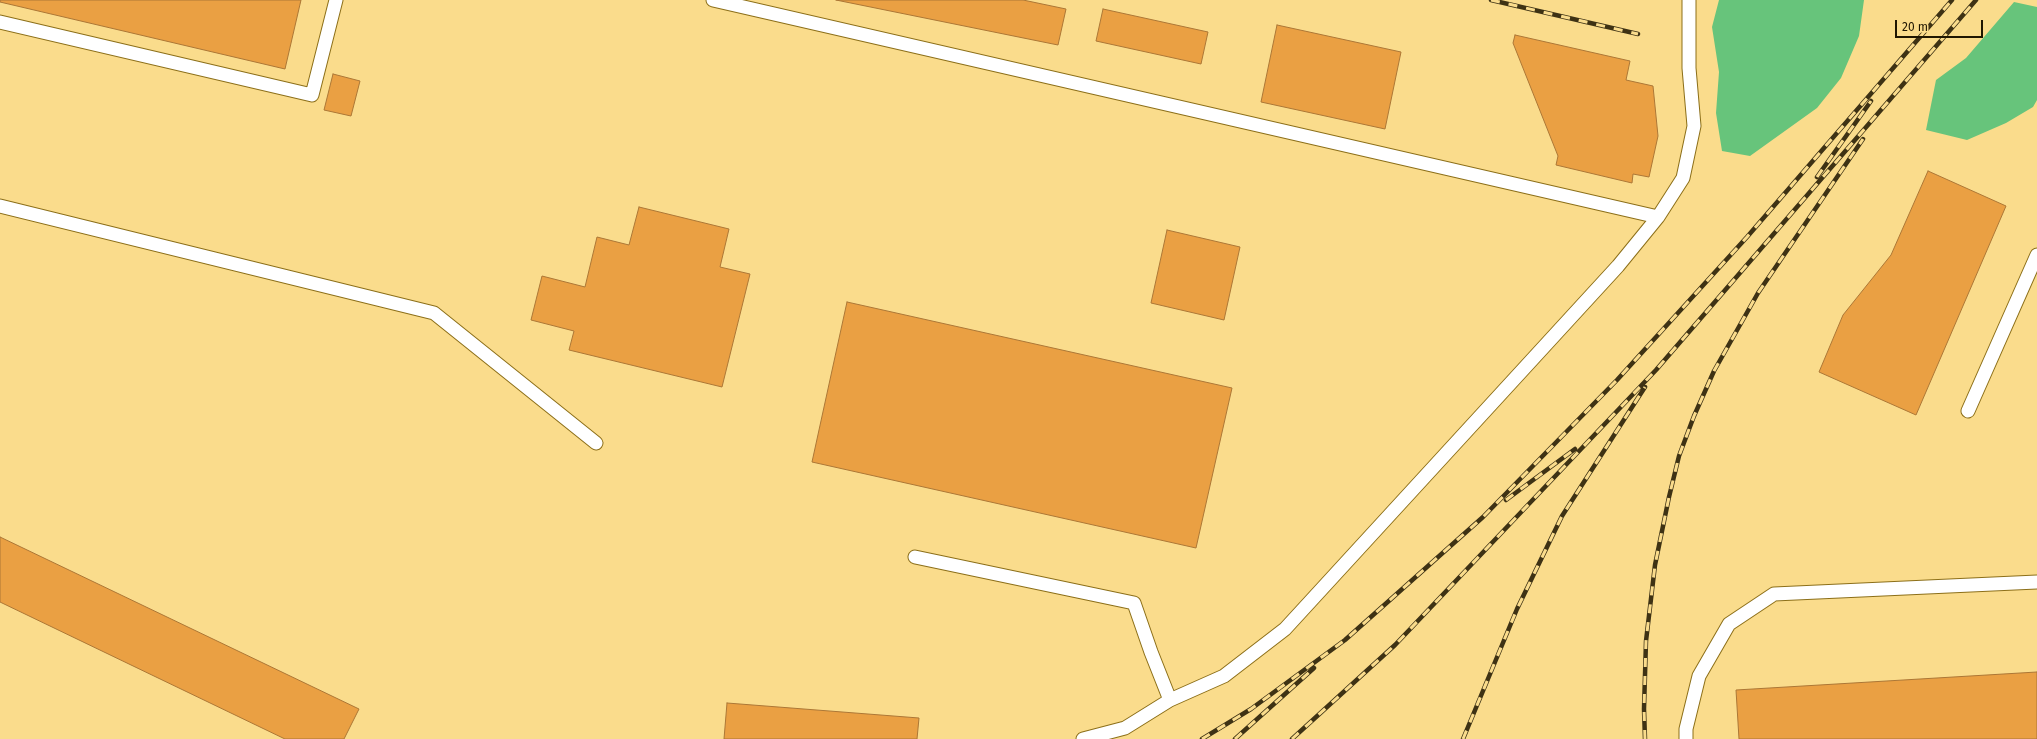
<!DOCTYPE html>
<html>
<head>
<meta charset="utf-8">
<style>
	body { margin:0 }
	#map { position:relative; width:2037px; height:739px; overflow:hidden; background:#fadc8c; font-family:"Fira Sans",sans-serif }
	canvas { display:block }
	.scale { position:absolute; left:1895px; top:20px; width:88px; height:18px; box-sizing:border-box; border:2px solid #1f1600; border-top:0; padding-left:5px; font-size:12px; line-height:14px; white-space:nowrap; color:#1f1600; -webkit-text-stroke:3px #fadc8c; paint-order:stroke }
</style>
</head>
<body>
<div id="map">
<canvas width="2037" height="739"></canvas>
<div class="scale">20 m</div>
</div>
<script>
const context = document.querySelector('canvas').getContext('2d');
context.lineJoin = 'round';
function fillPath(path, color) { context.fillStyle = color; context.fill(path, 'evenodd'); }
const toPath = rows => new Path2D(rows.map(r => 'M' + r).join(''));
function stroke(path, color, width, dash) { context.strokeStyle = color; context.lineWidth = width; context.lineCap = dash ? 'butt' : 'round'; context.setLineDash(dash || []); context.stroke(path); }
fillPath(toPath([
	[1719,0,1864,0,1859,36,1841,78,1817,108,1750,156,1722,151,1716,113,1719,72,1712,27],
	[2014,2,2037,7,2037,100,2033,107,2006,123,1967,140,1926,130,1936,80,1966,58]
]), '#67c47b');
const building = toPath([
	[0,0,301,0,285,69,0,2,0,0],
	[836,0,1023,0,1066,9,1058,45,836,0],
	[1103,9,1208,32,1201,64,1096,41,1103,9],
	[1277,25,1401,52,1385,129,1261,102,1277,25],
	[1515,35,1630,61,1626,80,1653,86,1658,136,1649,177,1633,174,1632,183,1556,165,1558,156,1513,43,1515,35],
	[333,74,360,81,351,116,324,110,333,74],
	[1928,171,2006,206,1916,415,1819,372,1843,315,1891,255,1928,171],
	[639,207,729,229,720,267,750,274,722,387,569,350,574,331,531,320,542,276,585,287,597,237,629,245,639,207],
	[1167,230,1240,247,1224,320,1151,303,1167,230],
	[847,302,1232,388,1196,548,812,462,847,302],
	[0,537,359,709,344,739,285,739,0,602,0,537],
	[2037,672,2037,739,1739,739,1736,690,2037,672],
	[727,703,919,718,917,739,724,739,727,703]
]);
fillPath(building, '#eaa043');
stroke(building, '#ac7736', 1);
const lane = toPath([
	[713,0,1658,217],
	[0,22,312,95,336,0],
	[0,206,434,313,596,443],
	[1968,411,2037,255],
	[915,557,1134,603,1151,652,1170,700],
	[1083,739,1125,728,1170,700,1224,676,1285,629,1618,266,1658,217,1683,178,1694,126,1689,68,1689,0],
	[1686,739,1686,729,1699,676,1729,624,1774,594,2037,582]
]);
stroke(lane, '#8c6f19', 15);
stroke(lane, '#fff', 13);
const rail = toPath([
	[1491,0,1638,34],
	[1817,177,1871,101],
	[1506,500,1575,449],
	[1202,739,1251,709,1345,640,1483,517,1617,380,1747,237,1952,0],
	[1235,739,1314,668],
	[1292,739,1395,645,1656,370,1976,0],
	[1463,739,1517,609,1562,516,1645,387],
	[1645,739,1644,709,1646,641,1655,565,1669,497,1679,456,1694,416,1714,371,1758,293,1863,139]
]);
stroke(rail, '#3e3214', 4.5);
stroke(rail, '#fadc8c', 3, [9]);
</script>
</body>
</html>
